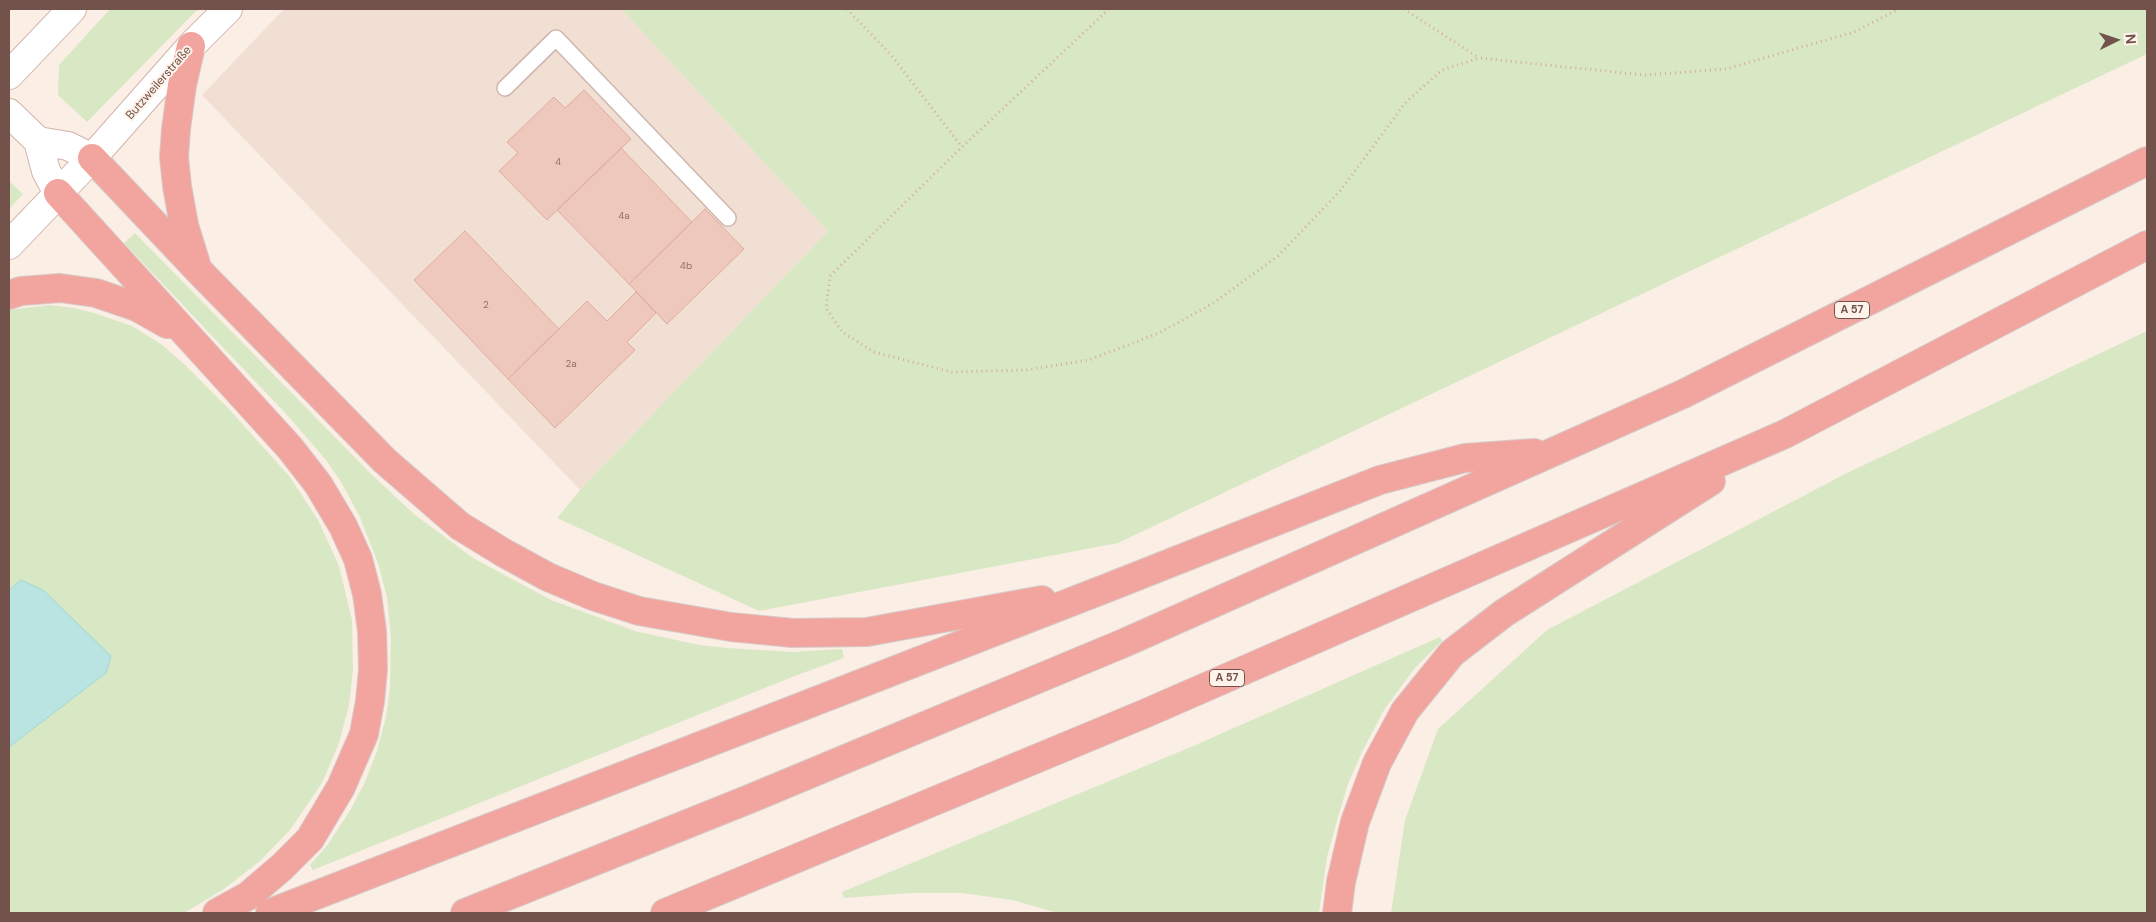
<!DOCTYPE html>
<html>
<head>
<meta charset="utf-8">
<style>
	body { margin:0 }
	#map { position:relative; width:2156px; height:922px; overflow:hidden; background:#fbeee5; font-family:"DM Sans",sans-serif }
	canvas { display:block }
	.frame { position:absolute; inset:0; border:10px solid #72524b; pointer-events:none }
	.north { position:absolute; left:2091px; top:15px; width:50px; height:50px; -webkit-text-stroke:4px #fef3ea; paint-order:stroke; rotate:86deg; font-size:14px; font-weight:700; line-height:20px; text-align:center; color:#72524b }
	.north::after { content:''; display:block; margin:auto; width:18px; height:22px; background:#72524b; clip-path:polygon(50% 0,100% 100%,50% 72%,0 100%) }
</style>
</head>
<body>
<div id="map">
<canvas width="2156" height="922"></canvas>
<div class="frame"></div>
<div class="north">N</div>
</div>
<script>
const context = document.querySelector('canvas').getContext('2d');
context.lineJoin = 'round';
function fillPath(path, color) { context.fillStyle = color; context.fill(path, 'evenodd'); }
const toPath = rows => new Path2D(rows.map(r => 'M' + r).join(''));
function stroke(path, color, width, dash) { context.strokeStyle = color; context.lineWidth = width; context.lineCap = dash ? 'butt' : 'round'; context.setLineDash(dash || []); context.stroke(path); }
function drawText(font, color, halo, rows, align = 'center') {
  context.font = font + ' "DM Sans",sans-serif'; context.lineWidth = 4; context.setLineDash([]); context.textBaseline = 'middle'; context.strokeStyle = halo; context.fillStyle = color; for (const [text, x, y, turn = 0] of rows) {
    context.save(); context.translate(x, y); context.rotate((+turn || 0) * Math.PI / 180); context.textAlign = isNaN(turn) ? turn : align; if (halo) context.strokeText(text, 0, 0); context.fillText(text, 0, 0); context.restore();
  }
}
fillPath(toPath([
	[284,9,621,9,828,231,580,490,202,95]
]), '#f2dfd3');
fillPath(toPath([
	[110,9,198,9,87,122,58,95,59,65],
	[621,9,2147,9,2147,54,1118,543,759,611,557,518,580,490,828,231],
	[9,181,23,194,9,209],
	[135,233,370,473,414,514,473,558,551,600,635,631,699,645,727,648,793,652,842,649,844,658,792,677,313,870,310,865,329,843,351,809,365,782,377,751,386,717,390,688,391,637,387,597,379,566,360,517,341,482,326,460,288,416,124,243],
	[49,305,75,308,94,313,132,326,161,344,184,364,228,408,290,477,318,520,339,566,352,620,353,670,349,705,339,743,322,783,290,830,260,861,224,889,184,913,9,913,9,747,106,673,43,590,21,580,9,590,9,310],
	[2147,331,2147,913,1391,913,1405,820,1438,729,1547,630,1847,473],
	[1440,637,1442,641,1414,669,1384,710,1362,752,1348,784,1338,817,1327,857,1319,913,1058,913,1012,900,962,893,911,893,844,898,842,892,1191,747]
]), '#d9e8c4');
const water = toPath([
	[21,580,43,590,111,656,106,673,9,747,9,590,21,580]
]);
fillPath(water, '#bae4e2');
stroke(water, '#a1d5d3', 1);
const building = toPath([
	[584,90,631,139,547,220,499,171,518,153,507,142,554,97,565,108,584,90],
	[621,148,692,222,629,284,557,210,621,148],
	[705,209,744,249,667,324,629,284,705,209],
	[465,231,559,329,508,379,414,280,465,231],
	[636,292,656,313,627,342,635,350,555,428,508,379,587,301,607,321,636,292]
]);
fillPath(building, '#efc8bd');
stroke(building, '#e1ac9f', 1);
const lane = toPath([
	[505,88,556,38,728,218]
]);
const secondary = toPath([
	[9,75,72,9],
	[9,113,38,141,46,171,58,193],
	[38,141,68,146,92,158],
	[9,245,92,158,191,46,228,9]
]);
const highway = toPath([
	[191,46,182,85,176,129,174,157,177,186,184,225,196,264],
	[92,158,198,270,385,461,460,526,504,553,548,577,593,596,639,611,731,627,793,633,867,632,1042,600],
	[58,193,290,448,318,484,343,526,358,559,367,594,372,631,373,669,370,701,364,734,341,787,310,839,282,867,248,896,217,913],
	[9,295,21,291,60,288,96,293,137,307,167,324],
	[270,913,1107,588,1380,480,1465,458,1534,453],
	[465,913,747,800,1124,643,1553,452,1683,394,2147,161],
	[665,913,1144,714,1785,434,2147,245],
	[1337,913,1341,882,1355,822,1377,763,1405,711,1452,653,1504,613,1711,481]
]);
stroke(lane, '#ceb7ae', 18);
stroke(secondary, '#d1b5ac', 30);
stroke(highway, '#d5cbc9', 30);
stroke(toPath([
	[847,9,891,55,962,147],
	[1109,9,962,147,830,276,826,308,842,332,874,352,952,372,1026,370,1089,360,1159,333,1212,304,1278,256,1340,191,1406,102,1442,70,1479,58,1644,75,1726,69,1854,32,1899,9],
	[1404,9,1479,58]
]), '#d4aba1', 3, [1, 4]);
stroke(lane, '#fff', 15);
stroke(secondary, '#fff', 28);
stroke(highway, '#f2a59e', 28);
drawText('10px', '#917068', null, [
	["4",558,162],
	["4a",624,216],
	["4b",686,266],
	["2",486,305],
	["2a",571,364]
]);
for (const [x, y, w] of [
	[1852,310,35],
	[1227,678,35]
]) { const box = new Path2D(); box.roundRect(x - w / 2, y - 8.5, w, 17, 4); context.fillStyle = '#fef3ea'; context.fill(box); stroke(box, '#72524b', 1); }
drawText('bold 11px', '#72524b', null, [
	["A 57",1852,310],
	["A 57",1227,678]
]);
drawText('12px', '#72524b', '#fef3ea', [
	["Butzweilerstraße",159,83,-49]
]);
</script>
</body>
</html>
